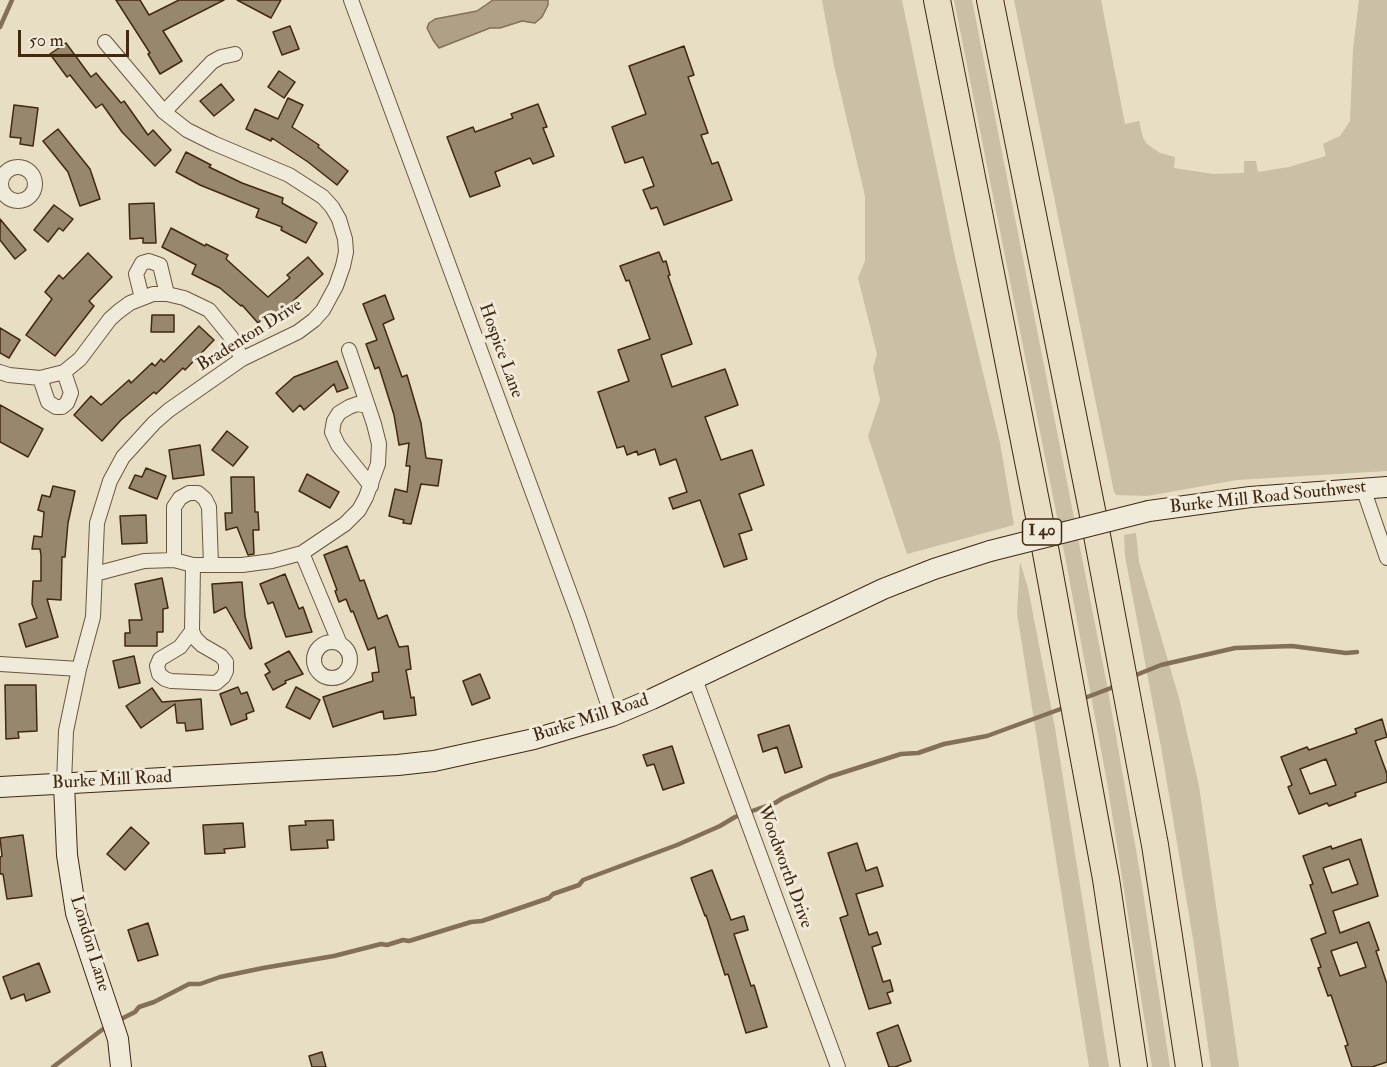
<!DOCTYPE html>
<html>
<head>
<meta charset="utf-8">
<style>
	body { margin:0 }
	#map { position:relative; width:1387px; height:1067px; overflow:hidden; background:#e7dec4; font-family:"IM FELL Double Pica",serif }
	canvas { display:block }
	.scale { position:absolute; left:18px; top:30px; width:111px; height:27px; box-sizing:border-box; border:3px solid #41280f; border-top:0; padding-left:8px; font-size:18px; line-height:21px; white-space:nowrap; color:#41280f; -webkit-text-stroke:4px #efead9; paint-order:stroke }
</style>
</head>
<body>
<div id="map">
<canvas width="1387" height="1067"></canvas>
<div class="scale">50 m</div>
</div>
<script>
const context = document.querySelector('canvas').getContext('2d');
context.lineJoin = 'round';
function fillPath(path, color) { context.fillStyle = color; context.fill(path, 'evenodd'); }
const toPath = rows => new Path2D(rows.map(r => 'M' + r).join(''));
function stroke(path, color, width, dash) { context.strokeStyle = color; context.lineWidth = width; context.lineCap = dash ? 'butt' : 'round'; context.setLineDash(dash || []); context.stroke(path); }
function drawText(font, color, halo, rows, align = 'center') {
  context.font = font + ' "IM FELL Double Pica",serif'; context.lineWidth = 6; context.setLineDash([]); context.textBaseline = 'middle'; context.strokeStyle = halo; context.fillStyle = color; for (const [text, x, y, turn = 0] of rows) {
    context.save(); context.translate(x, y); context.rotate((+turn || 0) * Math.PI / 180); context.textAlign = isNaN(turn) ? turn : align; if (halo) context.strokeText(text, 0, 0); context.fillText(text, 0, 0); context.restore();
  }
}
fillPath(toPath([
	[822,0,902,0,955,257,1000,443,1014,525,907,554,868,436,880,400,873,368,877,354,858,278,865,261,865,196,834,65],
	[954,0,972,0,1108,690,1141,879,1170,1067,1152,1067,1107,782,1067,567],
	[1014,0,1101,0,1125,124,1139,121,1143,138,1147,144,1160,153,1175,157,1174,168,1213,174,1244,173,1244,161,1256,161,1258,172,1289,167,1326,156,1323,144,1340,136,1350,121,1353,49,1359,0,1387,0,1387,471,1237,480,1147,496,1116,495,1114,492],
	[1136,533,1139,562,1179,698,1199,786,1239,1067,1211,1067,1194,945,1161,747,1125,556,1124,535],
	[1020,562,1028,588,1055,728,1109,1067,1089,1067,1017,613]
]), '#cbbfa5');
const water = toPath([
	[493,0,548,0,548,5,542,17,535,23,522,21,500,28,490,28,439,48,433,40,427,28,429,23,435,19,477,11,493,0]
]);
fillPath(water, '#afa086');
stroke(water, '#837056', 1.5);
stroke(toPath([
	[0,27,12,0],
	[1131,677,1161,665,1235,648,1292,646,1346,653,1357,652],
	[1082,699,1111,688,1115,684],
	[117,1021,135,1012,139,1007,154,1002,189,984,200,984,220,977,263,968,334,956,381,944,387,945,403,940,409,941,471,922,482,921,549,898,553,894,579,885,583,880,677,845,720,826,735,817,775,803,783,798,829,777,901,754,918,753,944,744,987,736,1066,707],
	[53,1067,107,1026]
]), '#837056', 4.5);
const building = toPath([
	[116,0,140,0,149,15,179,0,224,0,163,31,182,61,160,74,148,54,150,53,116,0],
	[237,0,281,0,271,18,237,0],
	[290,26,299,49,282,55,273,32,290,26],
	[66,43,91,77,96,73,121,103,124,101,148,135,153,130,171,150,155,166,122,132,102,104,96,108,70,75,67,77,50,54,66,43],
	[684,46,694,75,688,77,708,133,701,135,712,164,718,162,732,200,664,225,657,207,651,209,643,190,654,186,643,157,625,163,612,127,646,114,629,66,684,46],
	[279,71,295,82,284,98,268,87,279,71],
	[221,84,234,100,214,116,200,101,221,84],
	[288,98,303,105,292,127,319,145,318,147,348,171,337,185,308,162,272,138,271,141,246,129,255,109,278,119,288,98],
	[538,104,547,127,543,128,554,156,533,164,530,158,495,172,500,186,470,197,447,137,473,127,475,132,513,118,511,114,538,104],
	[14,105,38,108,33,146,20,144,21,138,10,137,14,105],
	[58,129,90,169,100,199,80,206,68,172,43,141,58,129],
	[186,152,211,165,209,167,242,183,283,198,282,203,317,223,306,243,281,230,282,227,256,217,259,209,200,185,176,172,186,152],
	[154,203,156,243,143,243,143,238,130,239,129,204,154,203],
	[54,205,73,219,63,231,59,228,48,242,34,230,54,205],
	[0,219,26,250,15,259,0,240,0,219],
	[171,228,205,246,206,244,228,255,226,259,268,297,290,278,287,275,308,257,323,274,293,301,296,305,270,328,262,319,258,323,242,305,241,306,220,288,192,274,196,265,162,247,171,228],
	[659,252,663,262,666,261,670,275,668,276,692,344,661,355,672,387,725,369,738,405,705,417,721,460,752,450,764,485,739,494,752,530,739,534,747,559,724,567,700,500,673,509,669,498,687,492,676,459,660,465,655,449,638,455,637,451,627,455,624,446,617,448,598,392,629,381,618,350,650,339,629,280,626,281,620,266,659,252],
	[88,253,112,277,89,301,94,306,55,356,26,335,52,299,45,292,59,275,63,279,88,253],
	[385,295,394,319,383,324,402,377,407,375,421,423,426,458,442,460,438,486,421,484,411,524,403,523,404,520,389,516,395,489,407,492,410,466,406,466,409,443,399,445,394,415,379,367,375,369,366,344,377,340,363,304,385,295],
	[152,315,174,315,174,332,151,332,152,315],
	[199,326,214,340,185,370,183,368,156,394,154,392,121,420,102,441,74,415,91,396,101,405,129,380,131,383,152,363,155,366,161,359,164,362,199,326],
	[0,328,20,340,9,358,0,353,0,328],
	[337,361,348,388,337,392,334,384,304,410,300,405,293,412,276,393,294,377,337,361],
	[0,405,43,429,28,457,0,442,0,405],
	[227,431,248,447,233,466,212,450,227,431],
	[200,445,204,475,173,479,169,450,200,445],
	[146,468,166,476,157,499,129,488,135,475,142,477,146,468],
	[307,474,339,492,330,508,299,491,307,474],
	[231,477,254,477,255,512,258,512,259,530,253,530,254,554,248,555,237,527,226,530,225,513,232,513,231,477],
	[53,486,75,491,68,523,65,557,62,557,61,600,47,599,58,637,26,647,19,624,37,618,32,604,33,581,41,581,41,555,40,549,32,549,34,536,42,537,44,512,38,510,42,495,50,497,53,486],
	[146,515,147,543,122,544,120,516,146,515],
	[347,546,360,581,364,580,378,619,387,615,399,647,408,646,411,669,406,670,411,698,414,697,416,715,384,719,383,711,333,727,323,697,373,681,372,673,379,672,375,647,368,650,353,611,351,612,346,599,339,602,335,591,337,590,324,555,347,546],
	[285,574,299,609,303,607,312,632,286,637,273,602,268,604,260,584,285,574],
	[162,578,168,608,163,609,163,632,157,632,157,646,125,646,125,633,130,633,129,620,142,620,135,584,162,578],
	[242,582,245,616,252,648,250,649,226,607,214,613,212,584,242,582],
	[289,651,303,674,285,681,286,683,273,690,265,675,270,672,265,664,289,651],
	[134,656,140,683,119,688,113,661,134,656],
	[480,674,490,698,472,705,463,681,480,674],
	[5,685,36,685,37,731,18,732,19,738,6,739,5,685],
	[238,687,241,694,247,692,254,711,246,714,247,719,231,725,220,694,238,687],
	[296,687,320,700,310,719,286,707,296,687],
	[152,688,162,702,201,699,203,729,186,731,185,723,177,723,175,704,141,728,126,706,152,688],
	[1382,719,1387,737,1375,741,1387,774,1387,782,1355,793,1356,796,1329,806,1327,803,1299,814,1288,787,1292,785,1281,757,1307,747,1309,750,1357,733,1355,729,1382,719],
	[1326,759,1336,785,1310,794,1300,769,1326,759],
	[789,725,802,767,785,773,777,747,763,752,758,735,789,725],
	[672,746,684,783,663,790,654,764,647,766,643,755,672,746],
	[333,820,334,840,327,840,328,848,291,850,289,826,306,825,305,821,333,820],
	[243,823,245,847,224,849,225,853,205,854,203,825,243,823],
	[131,827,149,843,125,870,107,854,131,827],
	[23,835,32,896,7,899,3,874,0,874,0,857,2,856,0,838,23,835],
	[1361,839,1378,896,1333,911,1340,933,1369,922,1379,950,1376,951,1387,984,1387,1062,1372,1067,1352,1067,1345,1046,1348,1045,1331,995,1328,996,1318,968,1321,967,1311,939,1326,933,1310,885,1313,884,1303,856,1331,846,1332,849,1361,839],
	[1349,859,1358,884,1332,893,1323,868,1349,859],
	[1357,942,1366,967,1340,976,1331,951,1357,942],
	[857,843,866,871,877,867,883,886,856,894,869,935,877,932,881,944,872,947,883,982,890,980,893,991,887,993,891,1003,869,1009,840,918,848,915,828,853,857,843],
	[712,870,731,920,744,916,748,930,734,934,751,986,754,985,767,1027,746,1033,728,974,725,975,706,915,705,916,691,878,712,870],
	[148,923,158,955,138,961,128,930,148,923],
	[39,963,50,992,26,1001,24,994,11,999,3,977,39,963],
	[898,1025,911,1061,895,1067,889,1067,877,1033,898,1025],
	[322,1052,326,1067,312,1067,309,1056,322,1052]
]);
fillPath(building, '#97876d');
stroke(building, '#41280f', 1.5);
const street = toPath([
	[351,0,579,618,612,716],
	[164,112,212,62,221,57,235,54],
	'1 184a17 17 0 1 1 34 0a17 17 0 1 1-34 0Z',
	[142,298,136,274,142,263,149,261,160,265,167,294],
	[0,372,9,375,40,378,64,372,80,359,110,319,119,311,130,303,153,294,167,294,184,298,209,310,231,337,242,359],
	[40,378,48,402,56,407,62,407,67,403,71,393,64,372],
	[368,406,357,404,349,407,339,413,334,421,332,432,338,445,371,486],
	[1363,488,1387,558],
	[302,553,340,644],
	[174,560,174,507,180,498,189,493,198,493,205,499,209,507,211,565],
	[95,574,144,561,174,560,193,565,242,565,272,561,302,553,345,524,359,510,366,497,378,464,379,444,374,424,349,350],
	[192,631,180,647,160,659,157,666,159,674,165,679,171,681,216,683,223,677,226,671,226,662,221,656,202,645,195,638,192,631,193,565],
	'314 660a18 18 0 1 1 36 0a18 18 0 1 1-36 0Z',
	[0,664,79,669],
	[695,679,838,1067],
	[64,784,66,731,79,669,93,617,97,523,110,481,123,457,154,423,169,410,242,359,298,332,314,320,323,310,336,286,343,266,346,252,345,239,339,219,332,207,323,197,289,175,213,143,187,130,164,112,105,42]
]);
const secondary = toPath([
	[1149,511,1250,497,1387,487],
	[64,784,67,855,76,913,118,1039,121,1067],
	[0,787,398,765,434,761,534,739,612,716,652,699,883,589,934,569,990,551]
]);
const highway = toPath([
	[937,0,1044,542,1106,879,1134,1067],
	[990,0,1096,530,1155,845,1189,1067]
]);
stroke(street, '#6a563c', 16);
stroke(secondary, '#41280f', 22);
stroke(highway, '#41280f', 28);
stroke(street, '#efead9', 14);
stroke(secondary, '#efead9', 20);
stroke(highway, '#e7dec4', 26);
const secondaryBridge = toPath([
	[990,551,1149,511]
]);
stroke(secondaryBridge, '#41280f', 22, []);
stroke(secondaryBridge, '#efead9', 20);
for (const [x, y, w] of [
	[1042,532,39]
]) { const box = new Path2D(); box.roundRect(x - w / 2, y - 13, w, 26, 4.5); context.fillStyle = '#efead9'; context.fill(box); stroke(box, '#41280f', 1.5); }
drawText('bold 16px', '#41280f', null, [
	["I 40",1042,532]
]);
drawText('18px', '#41280f', '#efead9', [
	["Bradenton Drive",250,336,-32],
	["Hospice Lane",500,351,70],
	["Burke Mill Road Southwest",1268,498,-6],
	["Burke Mill Road",591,719,-18],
	["Burke Mill Road",112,781,-3],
	["Woodworth Drive",784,867,70],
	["London Lane",89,944,73]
]);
</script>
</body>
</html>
